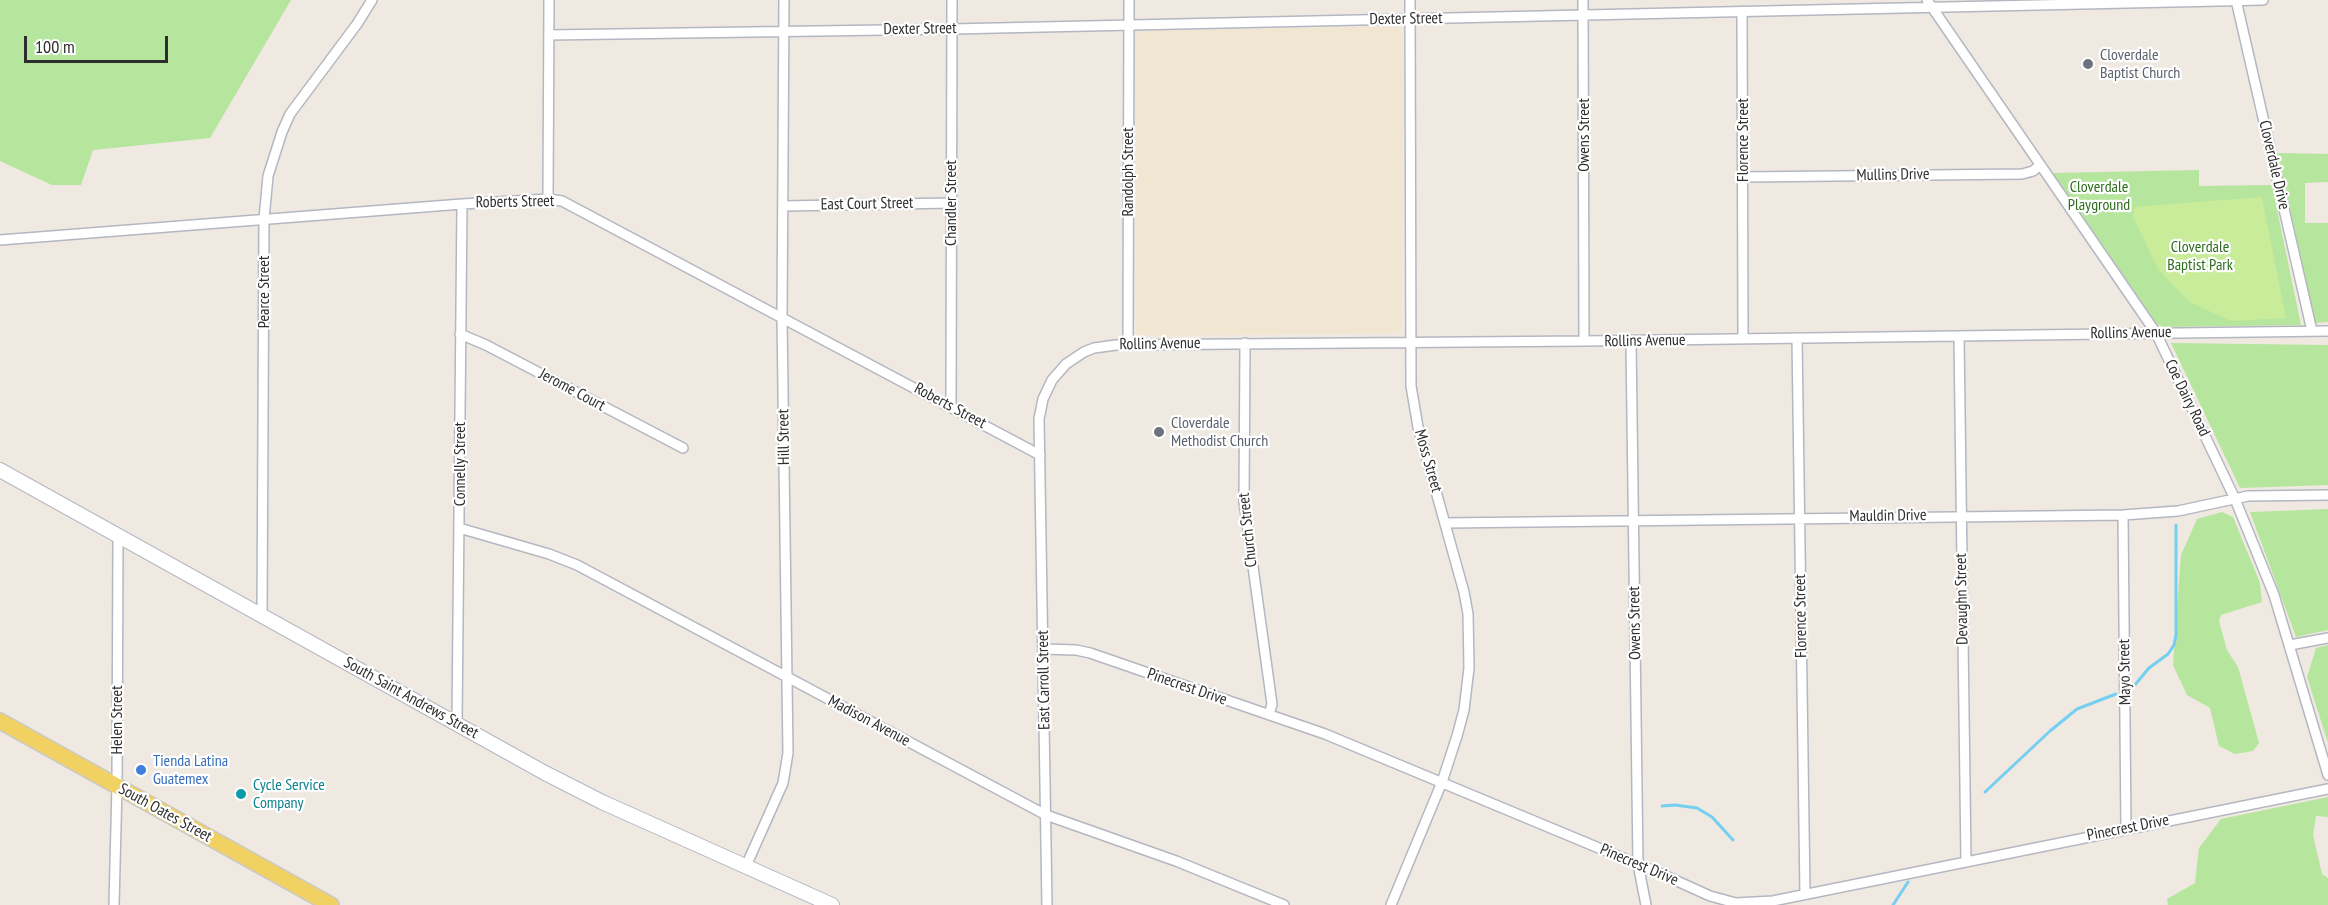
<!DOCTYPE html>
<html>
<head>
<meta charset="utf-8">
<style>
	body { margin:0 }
	#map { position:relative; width:2328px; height:905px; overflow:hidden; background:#efe9e1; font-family:"PT Sans Narrow",sans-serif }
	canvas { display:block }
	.scale { position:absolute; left:24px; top:36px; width:144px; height:27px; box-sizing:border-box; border:3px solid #2e2e2e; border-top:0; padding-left:8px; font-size:18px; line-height:21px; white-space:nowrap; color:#2e2e2e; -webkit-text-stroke:4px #fff; paint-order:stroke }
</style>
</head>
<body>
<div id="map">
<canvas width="2328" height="905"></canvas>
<div class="scale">100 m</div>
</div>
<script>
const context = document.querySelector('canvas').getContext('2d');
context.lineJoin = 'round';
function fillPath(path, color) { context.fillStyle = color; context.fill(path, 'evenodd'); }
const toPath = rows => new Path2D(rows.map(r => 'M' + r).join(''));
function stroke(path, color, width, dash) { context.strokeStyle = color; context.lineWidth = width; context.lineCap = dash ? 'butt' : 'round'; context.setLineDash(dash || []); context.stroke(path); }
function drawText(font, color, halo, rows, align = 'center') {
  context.font = font + ' "PT Sans Narrow",sans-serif'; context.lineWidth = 4.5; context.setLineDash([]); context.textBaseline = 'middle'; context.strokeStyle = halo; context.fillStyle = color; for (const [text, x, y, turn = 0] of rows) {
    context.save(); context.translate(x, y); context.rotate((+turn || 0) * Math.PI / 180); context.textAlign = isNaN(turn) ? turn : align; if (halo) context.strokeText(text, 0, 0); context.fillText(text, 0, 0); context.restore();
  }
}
fillPath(toPath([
	[1395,26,1401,30,1403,34,1402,327,1400,331,1395,333,1141,336,1136,333,1135,39,1137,35,1143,31]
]), '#f0e6d1');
fillPath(toPath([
	[0,0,291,0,210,138,93,150,81,185,52,185,0,161],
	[2278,153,2328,154,2328,182,2305,183,2305,223,2328,223,2328,322,2315,323],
	[2199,170,2199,186,2272,185,2301,325,2163,327,2157,324,2053,173],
	[2171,343,2328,345,2328,485,2240,488],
	[2328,509,2328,630,2296,637,2250,512],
	[2222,512,2233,517,2260,583,2262,602,2221,615,2219,621,2227,650,2238,667,2259,743,2253,751,2235,754,2219,746,2210,708,2187,695,2173,665,2181,555,2197,519],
	[2328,645,2328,743,2307,677,2316,648],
	[2328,797,2328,817,2316,816,2313,835,2322,874,2328,878,2328,905,2168,905,2167,899,2195,883,2199,848,2221,819]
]), '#b6e59e');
fillPath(toPath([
	[2262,197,2286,318,2232,321,2189,302,2158,269,2133,217,2134,207]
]), '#c9ec9a');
stroke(toPath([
	[2134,686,2149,668,2168,654,2174,645,2176,635,2176,525],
	[1985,792,2050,731,2077,709,2116,694],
	[1662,806,1675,805,1697,808,1712,817,1733,840],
	[1893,905,1908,882]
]), '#75cff0', 3);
const street = toPath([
	[1583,0,1584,341],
	[1927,0,2156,333,2235,499,2274,595,2328,775],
	[2236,0,2312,331],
	[1742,12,1743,339],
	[549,35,952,29,2263,0],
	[1743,177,2022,174,2033,171,2040,165],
	[548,199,549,0],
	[783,206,951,203],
	[0,240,462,204,548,199,562,201,1040,455],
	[460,334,486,345,683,448],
	[1959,336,1966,861],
	[1797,338,1805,894],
	[1631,341,1638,864,1646,905],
	[1245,343,1244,502,1272,704,1269,715],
	[1128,345,1129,0],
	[951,406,952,0],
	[2123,515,2126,829],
	[1446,523,2123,515,2178,511,2248,496,2328,495],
	[459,528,549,554,577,565,1046,815,1176,861,1284,905],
	[262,615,264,219,268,176,282,132,290,114,357,24,372,0],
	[2290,645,2328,638],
	[1043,649,1076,650,1090,653,1325,734,1666,876,1710,896,1736,903,1773,901,2328,789],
	[457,724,462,204],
	[746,866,783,783,788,753,782,317,784,0],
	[114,905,117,786,118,536],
	[1047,905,1039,419,1043,399,1052,380,1066,364,1084,352,1094,348,1116,345,1584,341,2328,331],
	[1391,905,1442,782,1457,736,1464,710,1469,668,1468,614,1464,592,1418,427,1411,386,1410,0]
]);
const secondary = toPath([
	[0,470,545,773,602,802,832,905]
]);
const primary = toPath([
	[0,721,331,905]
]);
stroke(street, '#b4b7c1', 12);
stroke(secondary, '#b4b7c1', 16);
stroke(primary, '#c9c9c9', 18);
stroke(street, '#fff', 9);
stroke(secondary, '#fff', 14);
stroke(primary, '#f2d163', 15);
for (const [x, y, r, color] of [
	[2088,64,6,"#6b7280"],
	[1159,432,6,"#6b7280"],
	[141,770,6,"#3f7fe0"],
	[241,794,6,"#0f9aa8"]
]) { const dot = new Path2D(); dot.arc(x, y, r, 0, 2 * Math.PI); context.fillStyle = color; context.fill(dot); stroke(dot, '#fff', 2); }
drawText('16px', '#2e2e2e', '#fff', [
	["Dexter Street",1406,19,-1],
	["Dexter Street",920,29,-1],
	["Owens Street",1584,135,-90],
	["Florence Street",1743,140,-90],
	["Cloverdale Drive",2274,165,77],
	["Randolph Street",1128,172,-90],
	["Mullins Drive",1893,175,-1],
	["Roberts Street",515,202,-1],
	["Chandler Street",951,203,-90],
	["East Court Street",867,204,-1],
	["Pearce Street",264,292,-90],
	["Rollins Avenue",2131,333,-1],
	["Rollins Avenue",1645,341,-1],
	["Rollins Avenue",1160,344,-1],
	["Jerome Court",572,390,28],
	["Coe Dairy Road",2187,398,64],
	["Roberts Street",950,406,28],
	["Hill Street",784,437,-91],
	["Moss Street",1428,461,74],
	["Connelly Street",460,464,-90],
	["Mauldin Drive",1888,516,-1],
	["Church Street",1248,530,-96],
	["Devaughn Street",1962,599,-91],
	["Florence Street",1801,616,-91],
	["Owens Street",1635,623,-91],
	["Mayo Street",2125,672,-91],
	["East Carroll Street",1044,680,-91],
	["Pinecrest Drive",1187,687,19],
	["South Saint Andrews Street",411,698,29],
	["Helen Street",117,720,-90],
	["Madison Avenue",869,721,28],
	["South Oates Street",165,813,29],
	["Pinecrest Drive",2128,828,-11],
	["Pinecrest Drive",1639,865,23]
]);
drawText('16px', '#5b616d', '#fff', [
	["Cloverdale",2100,55],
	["Baptist Church",2100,73],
	["Cloverdale",1171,423],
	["Methodist Church",1171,441]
], 'left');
drawText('16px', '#2c6e1b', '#fff', [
	["Cloverdale",2099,187],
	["Playground",2099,205],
	["Cloverdale",2200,247],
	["Baptist Park",2200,265]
]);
drawText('16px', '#366cbe', '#fff', [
	["Tienda Latina",153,761],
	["Guatemex",153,779]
], 'left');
drawText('16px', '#0d838f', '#fff', [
	["Cycle Service",253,785],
	["Company",253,803]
], 'left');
</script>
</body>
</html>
